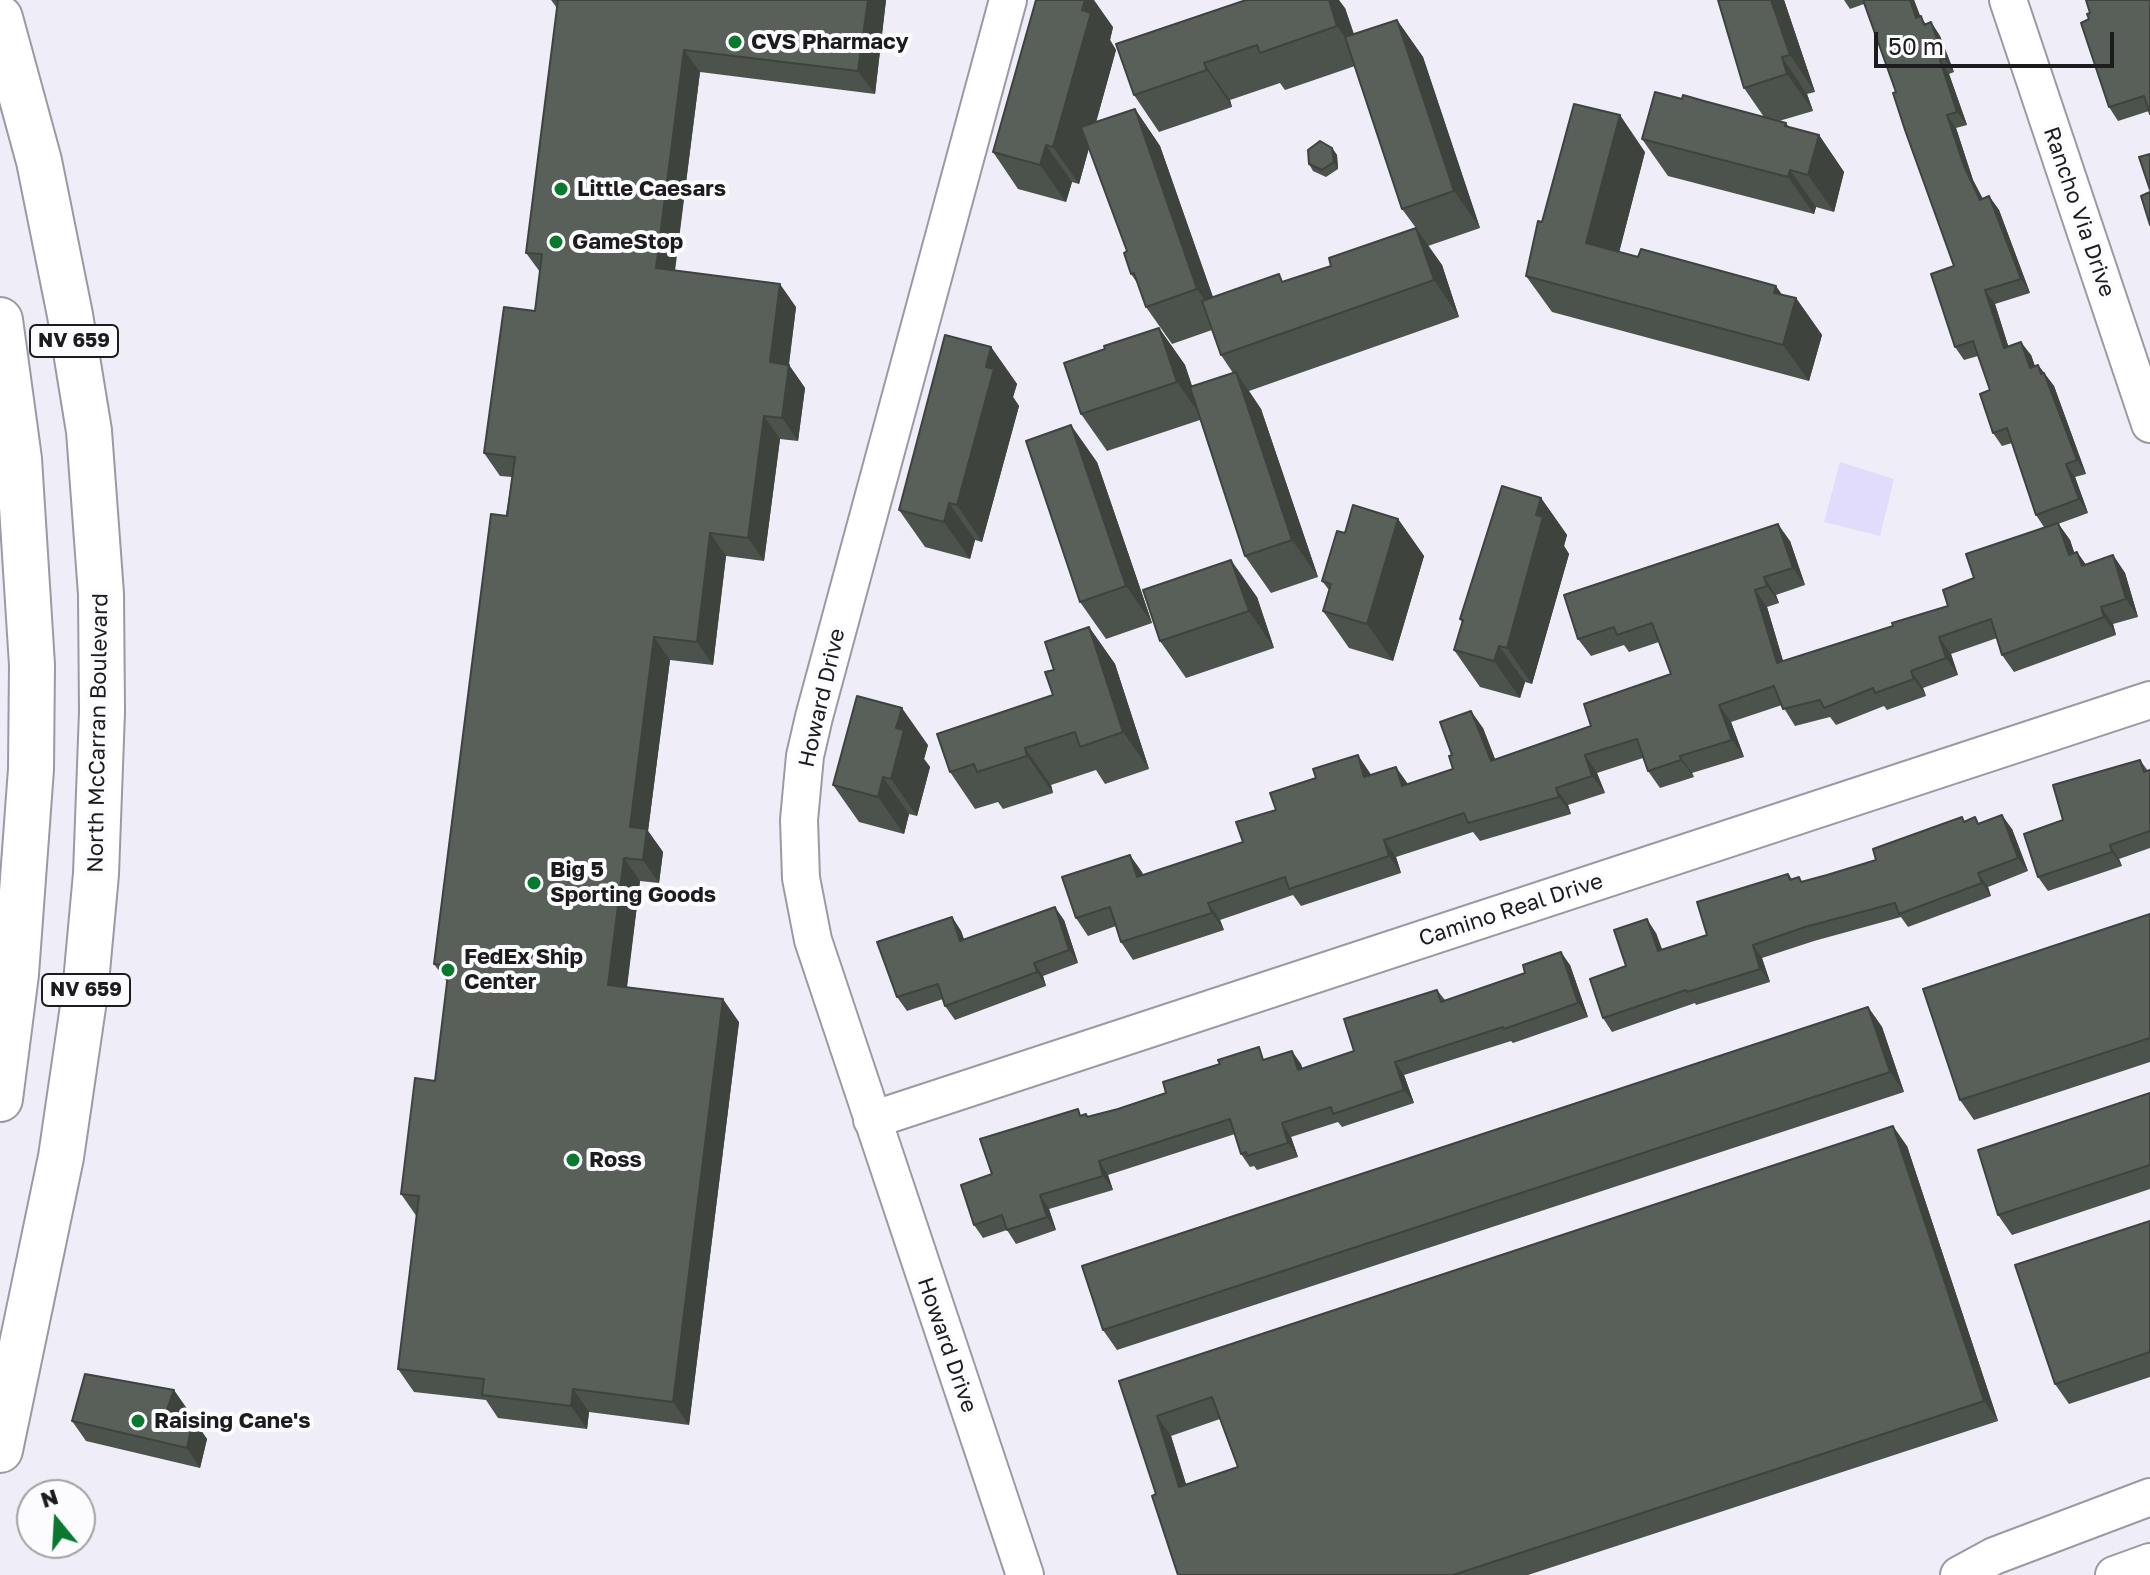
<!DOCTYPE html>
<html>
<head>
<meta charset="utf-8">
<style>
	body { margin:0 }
	#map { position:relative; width:2150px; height:1575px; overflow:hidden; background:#efedf8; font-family:"Golos Text",sans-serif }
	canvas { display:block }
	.north { position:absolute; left:16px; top:1479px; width:80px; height:80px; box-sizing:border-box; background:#fcfcfe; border:2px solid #a2a2a5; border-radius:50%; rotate:342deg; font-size:22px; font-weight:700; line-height:32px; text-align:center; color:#1c1c1f }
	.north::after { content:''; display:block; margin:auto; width:28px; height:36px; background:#08792f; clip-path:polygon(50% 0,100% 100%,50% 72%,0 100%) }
	.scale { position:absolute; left:1874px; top:32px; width:240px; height:36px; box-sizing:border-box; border:4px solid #1c1c1f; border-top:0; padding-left:10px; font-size:24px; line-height:28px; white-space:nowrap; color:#1c1c1f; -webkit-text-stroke:6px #fcfcfe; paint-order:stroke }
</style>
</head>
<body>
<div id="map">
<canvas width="2150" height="1575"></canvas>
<div class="north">N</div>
<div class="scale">50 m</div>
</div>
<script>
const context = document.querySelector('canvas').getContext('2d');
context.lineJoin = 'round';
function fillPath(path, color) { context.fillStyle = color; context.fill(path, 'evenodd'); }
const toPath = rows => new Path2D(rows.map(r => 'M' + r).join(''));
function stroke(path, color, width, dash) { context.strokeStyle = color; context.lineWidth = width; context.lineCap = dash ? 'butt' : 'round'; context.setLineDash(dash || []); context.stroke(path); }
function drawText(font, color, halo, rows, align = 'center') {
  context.font = font + ' "Golos Text",sans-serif'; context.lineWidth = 8; context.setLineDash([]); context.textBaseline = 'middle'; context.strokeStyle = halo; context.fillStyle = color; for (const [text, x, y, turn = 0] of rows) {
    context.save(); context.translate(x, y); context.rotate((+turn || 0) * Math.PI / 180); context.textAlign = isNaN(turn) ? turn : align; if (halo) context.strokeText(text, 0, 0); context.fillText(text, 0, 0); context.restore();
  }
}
fillPath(toPath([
	[1840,462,1894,479,1880,536,1824,522]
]), '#e1dcfb');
const minor = toPath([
	[1008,0,814,717,805,756,799,820,801,878,813,940,1025,1575],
	[2008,0,2150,424],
	[872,1120,2150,700],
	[1959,1575,1994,1556,2150,1497],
	[2114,1575,2150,1562]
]);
const major = toPath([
	[0,18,39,161,70,315,89,431,101,594,102,712,96,874,85,993,61,1157,0,1450],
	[0,320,19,459,32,665,31,769,16,974,0,1099]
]);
stroke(minor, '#9b99a3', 40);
stroke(major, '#9b99a3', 48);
stroke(minor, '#fff', 36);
stroke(major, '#fff', 44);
fillPath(toPath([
	[551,0,886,0,875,94,700,72,675,271,796,307,789,365,805,388,798,441,780,439,764,561,726,556,713,665,670,660,648,831,663,852,659,883,640,881,627,988,739,1022,689,1425,589,1412,587,1429,498,1418,486,1400,414,1392,398,1369,417,1217,401,1194,435,1081,447,982,434,964,512,477,500,476,484,453,535,311,540,272,526,253,557,8],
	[1718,0,1784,0,1815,92,1807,94,1813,111,1779,121,1789,127,1819,135,1844,172,1834,212,1816,207,1814,214,1668,176,1642,139,1682,99,1764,117,1744,88],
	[1844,0,1914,0,1920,16,1926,24,1931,22,1940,36,1954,72,1949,74,1967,125,1956,128,1973,180,1983,199,1989,196,1999,210,2030,293,1995,304,2008,346,2031,355,2035,366,2038,365,2054,386,2086,474,2075,477,2088,513,2058,524,2070,540,2074,553,2077,552,2086,565,2113,555,2125,573,2138,617,2113,624,2116,635,2014,672,2002,655,1997,638,1951,654,1958,675,1923,688,1926,696,1887,710,1884,706,1836,725,1830,717,1795,726,1782,705,1731,722,1744,757,1692,773,1694,777,1660,788,1648,771,1643,758,1597,773,1605,793,1568,805,1571,814,1480,841,1473,832,1396,857,1401,873,1301,906,1293,895,1220,920,1224,930,1133,960,1121,942,1116,926,1088,936,1076,918,1142,872,1143,875,1243,842,1276,810,1370,773,1370,775,1408,784,1453,769,1452,755,1483,728,1495,760,1591,726,1671,674,1659,642,1629,652,1624,645,1591,656,1578,639,1790,541,1805,585,1776,595,1779,603,1767,607,1783,661,1893,626,1948,606,1974,578,2044,527,2036,515,2012,443,2002,446,1993,433,1990,390,1978,356,1964,360,1955,347,1954,266,1896,92,1864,4,1850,9],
	[2150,0,2149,111,2118,121,2109,107,2089,19,2090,13],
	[1345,8,1354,34,1397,20,1423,57,1480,228,1428,246,1442,265,1459,317,1249,391,1261,409,1318,577,1271,593,1245,556,1200,420,1107,451,1081,414,1105,349,1159,328,1185,365,1192,386,1233,373,1221,355,1212,330,1172,344,1146,307,1138,284,1131,274,1127,251,1089,148,1079,184,1072,182,1066,202,1018,189,993,152,1113,27,1110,40,1116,50,1096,122,1135,109,1160,146,1213,297,1285,282,1331,266,1416,228,1402,209,1355,66,1285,90,1280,83,1230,100,1232,107,1159,132,1134,95,1116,44],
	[1332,148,1337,155,1338,169,1326,177,1313,171,1309,164],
	[1645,152,1619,252,1796,298,1822,335,1809,381,1552,312,1526,276,1542,222],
	[991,347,1017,384,1013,397,1019,406,982,542,975,540,970,559,925,547,899,510],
	[1097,462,1152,623,1106,639,1080,602],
	[1541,498,1567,535,1564,546,1569,554,1532,684,1525,682,1520,698,1480,687,1454,650,1462,622,1460,619],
	[1398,519,1424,556,1393,661,1349,648,1323,611,1329,590,1322,581,1345,533],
	[1257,597,1274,648,1186,678,1160,641],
	[1089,627,1115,664,1149,769,1105,784,1096,770,1051,785,1053,793,1003,809,998,802,975,809,950,772,1053,695,1054,670],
	[928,745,924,759,930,767,917,816,909,814,904,834,859,822,833,785],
	[2140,760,2148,771,2150,770,2150,848,2119,859,2122,866,2048,891,2038,877],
	[1965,821,2012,829,2028,871,1988,887,1991,896,1908,927,1901,917,1814,941,1762,958,1770,982,1696,1005,1695,1003,1612,1032,1603,1018,1656,933,1662,949,1707,935,1788,874,1792,879,1802,882,1827,875,1876,860],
	[2150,914,2150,1062,1974,1120,1960,1100],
	[952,917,961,931,964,939,1064,920,1078,963,1043,976,1046,986,955,1020,945,1006,943,999,907,1011,897,997],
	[1570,965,1588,1017,1513,1043,1511,1041,1404,1075,1414,1103,1342,1127,1338,1122,1291,1137,1298,1157,1257,1170,1254,1166,1250,1167,1241,1154,1235,1134,1108,1175,1113,1190,1049,1209,1056,1230,1016,1244,1007,1230,983,1238,974,1225,992,1174,1082,1115,1088,1117,1118,1109,1267,1059,1301,1064,1302,1069,1354,1051,1437,990,1445,1000],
	[1868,1007,1882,1027,1904,1092,1117,1350,1103,1330],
	[2150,1093,2150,1189,2012,1235,1998,1215],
	[1907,1146,1998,1421,1528,1575,1178,1575,1156,1494,1119,1381],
	[1220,1419,1238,1467,1186,1484,1171,1436],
	[2150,1221,2150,1377,2069,1404,2055,1384],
	[188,1410,186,1417,193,1419,207,1439,200,1468,86,1441,72,1421]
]), '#4c534d');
fillPath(toPath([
	[868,0,886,0,875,94,858,71],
	[1085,0,1094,0,1113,27,1110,40,1116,50,1079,184,1053,147],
	[1329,0,1339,0,1345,8,1363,63,1337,26],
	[1771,0,1784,0,1815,92,1790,55],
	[1910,0,1914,0,1926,31,1916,18],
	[1397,20,1423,57,1480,228,1454,191],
	[1931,22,1940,36,1954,72,1944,59],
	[684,50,700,72,672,291,656,268],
	[1782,57,1807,94,1813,111,1787,74],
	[1940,60,1949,74,1967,125,1957,112],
	[1204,63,1230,100,1232,107,1207,70],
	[1135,109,1160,146,1223,326,1197,289],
	[1620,115,1645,152,1612,280,1586,243],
	[1947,115,1956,128,1973,180,1990,213,1980,200,1964,166],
	[1786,123,1812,160,1819,135,1844,172,1834,212,1808,175,1785,126],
	[1046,145,1072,182,1066,202,1040,165],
	[1332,148,1337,155,1338,169,1334,162],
	[1790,170,1816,207,1814,214,1788,177],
	[1989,196,1999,210,2030,293,2021,279],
	[1416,228,1442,265,1459,317,1434,280],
	[780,284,796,307,786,385,770,362],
	[1776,286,1793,310,1796,298,1822,335,1809,381,1783,345,1774,293],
	[1985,290,1995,304,2013,361,2004,348],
	[1159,328,1185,365,1203,419,1177,382],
	[2021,342,2031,355,2040,381,2030,368],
	[991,347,1017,384,1013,397,1019,406,982,542,957,505],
	[789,365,805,388,798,441,782,418],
	[2038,365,2054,386,2086,474,2077,460],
	[1236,372,1261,409,1318,577,1292,540],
	[764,416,780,439,764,561,748,538],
	[1071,425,1097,462,1152,623,1126,586],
	[2066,464,2075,477,2088,513,2079,499],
	[1541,498,1567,535,1564,546,1569,554,1532,684,1507,648],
	[949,503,975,540,970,559,944,522],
	[1398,519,1424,556,1393,661,1367,624],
	[2058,523,2070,540,2081,572,2069,555],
	[1778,524,1790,541,1805,585,1793,568],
	[710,533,726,556,713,665,697,642],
	[2077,552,2089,569,2082,566],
	[2113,555,2125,573,2138,617,2126,599],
	[1231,560,1257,597,1274,648,1249,611],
	[1764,577,1776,595,1779,603,1767,586],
	[1755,590,1767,607,1789,681,1777,663],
	[2101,607,2113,624,2116,635,2104,617],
	[1089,627,1115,664,1149,769,1123,732],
	[654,637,670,660,648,831,663,852,659,883,643,860,630,827],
	[1939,637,1951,654,1958,675,1946,658],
	[1499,646,1525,682,1520,698,1494,661],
	[1911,671,1923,688,1926,696,1914,679],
	[1719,705,1731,722,1744,757,1732,740],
	[902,708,928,745,924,759,930,767,917,816,891,779,896,728],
	[1471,711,1483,728,1503,779,1491,761],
	[1025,748,1051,785,1053,793,1027,756],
	[1358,755,1370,773,1377,794,1364,777],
	[1585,755,1597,773,1605,793,1592,776],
	[1680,756,1692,773,1694,777,1681,760],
	[1396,767,1408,784,1402,786],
	[883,777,909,814,904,834,878,797],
	[1556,788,1568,805,1571,814,1559,797],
	[2002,815,2012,829,2028,871,2018,858],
	[1384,840,1396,857,1401,873,1389,856],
	[2110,845,2119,859,2122,866,2112,852],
	[1130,855,1142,872,1149,894,1137,877],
	[624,858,640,881,624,1008,608,985],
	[1978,873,1988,887,1991,896,1982,883],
	[1208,903,1220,920,1224,930,1212,913],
	[1055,907,1064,920,1078,963,1069,950],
	[952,917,961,931,969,954,960,941],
	[1647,919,1656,933,1667,964,1658,951],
	[1753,945,1762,958,1770,982,1760,969],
	[1561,952,1570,965,1588,1017,1578,1003],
	[1034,963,1043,976,1046,986,1037,972],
	[723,999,739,1022,689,1425,673,1402],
	[1868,1007,1882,1027,1904,1092,1890,1072],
	[1292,1051,1301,1064,1307,1084,1298,1070],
	[1395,1062,1404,1075,1414,1103,1404,1090],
	[1282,1123,1291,1137,1298,1157,1288,1143],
	[1893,1126,1907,1146,1998,1421,1984,1401],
	[1099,1161,1108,1175,1113,1190,1103,1176],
	[1040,1195,1049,1209,1056,1230,1047,1217],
	[573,1389,589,1412,587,1429,571,1406],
	[174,1390,188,1410,180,1432,166,1412],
	[1157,1416,1171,1436,1193,1507,1179,1487],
	[193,1419,207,1439,200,1468,187,1448]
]), '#3e433e');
const building = toPath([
	[556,0,868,0,858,71,684,50,656,268,780,284,770,362,789,365,782,418,764,416,748,538,710,533,697,642,654,637,630,827,647,829,643,860,624,858,608,985,723,999,673,1402,573,1389,571,1406,482,1395,484,1379,398,1369,419,1196,401,1194,415,1078,435,1081,449,966,434,964,491,514,507,516,515,457,484,453,504,307,535,311,542,254,526,253,558,0,556,0],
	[1036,0,1085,0,1082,10,1091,13,1053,147,1046,145,1040,165,993,152,1036,0],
	[1246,0,1329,0,1337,26,1260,53,1257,45,1204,63,1207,70,1134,95,1116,44,1246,0],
	[1718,0,1771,0,1790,55,1782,57,1787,74,1744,88,1718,0],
	[1863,0,1910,0,1916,18,1921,16,1924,25,1931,22,1944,59,1940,60,1957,112,1947,115,1964,166,1980,200,1989,196,2021,279,1985,290,2004,348,2021,342,2030,368,2038,365,2041,374,2044,373,2077,460,2066,464,2079,499,2036,515,2007,428,1993,433,1980,394,1990,390,1973,341,1955,347,1931,274,1954,266,1905,130,1893,93,1896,92,1863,0],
	[2086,0,2150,0,2150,114,2144,96,2109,107,2081,23,2089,19,2087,14,2090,13,2086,0],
	[1397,20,1454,191,1402,209,1345,37,1397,20],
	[1655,92,1682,99,1683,95,1704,101,1786,123,1785,126,1819,135,1808,175,1790,170,1788,177,1642,139,1655,92],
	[1574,104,1620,115,1586,243,1638,257,1641,249,1776,286,1774,293,1796,298,1783,345,1526,276,1538,221,1542,222,1574,104],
	[1135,109,1197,289,1146,307,1134,273,1131,274,1124,253,1127,251,1081,127,1135,109],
	[1320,141,1332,148,1334,162,1322,170,1309,164,1308,150,1320,141],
	[2150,154,2150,190,2139,157,2150,154],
	[2150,192,2150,225,2141,196,2150,192],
	[1416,228,1434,280,1221,355,1202,301,1279,274,1282,282,1331,266,1329,258,1416,228],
	[1159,328,1177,382,1081,414,1064,363,1105,349,1104,346,1159,328],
	[945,335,991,347,986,367,994,369,957,505,949,503,944,522,899,510,945,335],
	[1236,372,1292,540,1245,556,1190,387,1236,372],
	[1071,425,1126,586,1080,602,1026,441,1071,425],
	[1502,486,1541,498,1536,515,1543,517,1507,648,1499,646,1494,661,1454,650,1463,620,1460,619,1502,486],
	[1353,505,1398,519,1367,624,1323,611,1331,584,1322,581,1337,531,1345,533,1353,505],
	[2058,523,2069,555,2077,552,2082,566,2113,555,2126,599,2101,607,2104,617,2002,655,1991,619,1939,637,1946,658,1911,671,1914,679,1875,693,1873,688,1824,708,1820,700,1783,709,1774,686,1719,705,1732,740,1680,756,1681,760,1648,771,1637,739,1585,755,1592,776,1556,788,1559,797,1468,823,1464,813,1384,840,1389,856,1289,889,1285,877,1208,903,1212,913,1121,942,1110,907,1076,918,1062,877,1130,855,1137,877,1243,842,1236,822,1276,810,1270,793,1316,778,1313,769,1358,755,1364,777,1396,767,1402,786,1453,769,1449,756,1452,755,1440,722,1471,711,1491,761,1591,726,1584,704,1671,674,1652,623,1617,635,1614,627,1578,639,1564,595,1778,524,1793,568,1764,577,1767,586,1755,590,1777,663,1893,626,1892,623,1948,606,1943,590,1974,578,1966,554,2058,523],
	[1231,560,1249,611,1160,641,1143,590,1231,560],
	[1089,627,1123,732,1080,747,1075,732,1025,748,1027,756,977,772,974,764,950,772,937,734,1053,695,1045,672,1054,670,1045,642,1089,627],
	[857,696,902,708,896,728,904,730,891,779,883,777,878,797,833,785,857,696],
	[2140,760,2144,772,2150,770,2150,831,2110,845,2112,852,2038,877,2024,834,2063,820,2053,785,2140,760],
	[2002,815,2018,858,1978,873,1982,883,1899,914,1895,903,1805,927,1753,945,1760,969,1687,992,1686,990,1603,1018,1590,979,1626,966,1614,930,1647,919,1658,951,1707,935,1697,902,1788,874,1790,880,1799,877,1801,882,1827,875,1876,860,1873,849,1962,817,1964,822,1975,817,1978,824,2002,815],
	[1055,907,1069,950,1034,963,1037,972,945,1006,938,984,897,997,877,942,952,917,960,941,1055,907],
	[2150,914,2150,1038,1960,1100,1923,989,2150,914],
	[1561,952,1578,1003,1504,1029,1503,1027,1395,1062,1404,1090,1333,1114,1331,1107,1282,1123,1288,1143,1247,1156,1246,1152,1241,1154,1230,1119,1099,1161,1103,1176,1040,1195,1047,1217,1007,1230,1002,1215,974,1225,961,1185,992,1174,980,1139,1078,1109,1080,1116,1086,1114,1087,1117,1118,1109,1166,1093,1163,1082,1220,1064,1218,1060,1259,1047,1263,1060,1292,1051,1298,1070,1354,1051,1344,1019,1437,990,1441,1002,1525,973,1523,965,1561,952],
	[1868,1007,1890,1072,1103,1330,1082,1266,1868,1007],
	[2150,1093,2150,1165,1998,1215,1978,1150,2150,1093],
	[1893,1126,1984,1401,1453,1575,1178,1575,1152,1496,1156,1494,1119,1381,1893,1126],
	[1212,1397,1238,1467,1179,1487,1157,1416,1212,1397],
	[2150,1221,2150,1352,2055,1384,2015,1265,2150,1221],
	[85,1374,174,1390,166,1412,193,1419,187,1448,72,1421,85,1374]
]);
fillPath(building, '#586059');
stroke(building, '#3e433e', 2);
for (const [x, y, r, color] of [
	[735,42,8,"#08792f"],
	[561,189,8,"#08792f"],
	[556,242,8,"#08792f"],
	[534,883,8,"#08792f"],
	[448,970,8,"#08792f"],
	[573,1160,8,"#08792f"],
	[138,1421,8,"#08792f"]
]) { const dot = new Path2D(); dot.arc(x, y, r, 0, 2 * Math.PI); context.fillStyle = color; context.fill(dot); stroke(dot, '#fcfcfe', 3); }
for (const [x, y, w] of [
	[74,341,88],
	[86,990,88]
]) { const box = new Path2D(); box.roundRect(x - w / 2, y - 16, w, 32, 6); context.fillStyle = '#fcfcfe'; context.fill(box); stroke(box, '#1c1c1f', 2); }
drawText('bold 20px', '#1c1c1f', null, [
	["NV 659",74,341],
	["NV 659",86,990]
]);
drawText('bold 22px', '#1c1c1f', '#fcfcfe', [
	["CVS Pharmacy",751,42],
	["Little Caesars",577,189],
	["GameStop",572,242],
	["Big 5",550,870],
	["Sporting Goods",550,895],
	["FedEx Ship",464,957],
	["Center",464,982],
	["Ross",589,1160],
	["Raising Cane's",154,1421]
], 'left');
drawText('22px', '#1c1c1f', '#fcfcfe', [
	["Rancho Via Drive",2079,212,71],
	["Howard Drive",822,698,-77],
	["North McCarran Boulevard",98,733,-89],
	["Camino Real Drive",1511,910,-18],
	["Howard Drive",947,1345,71]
]);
</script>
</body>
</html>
